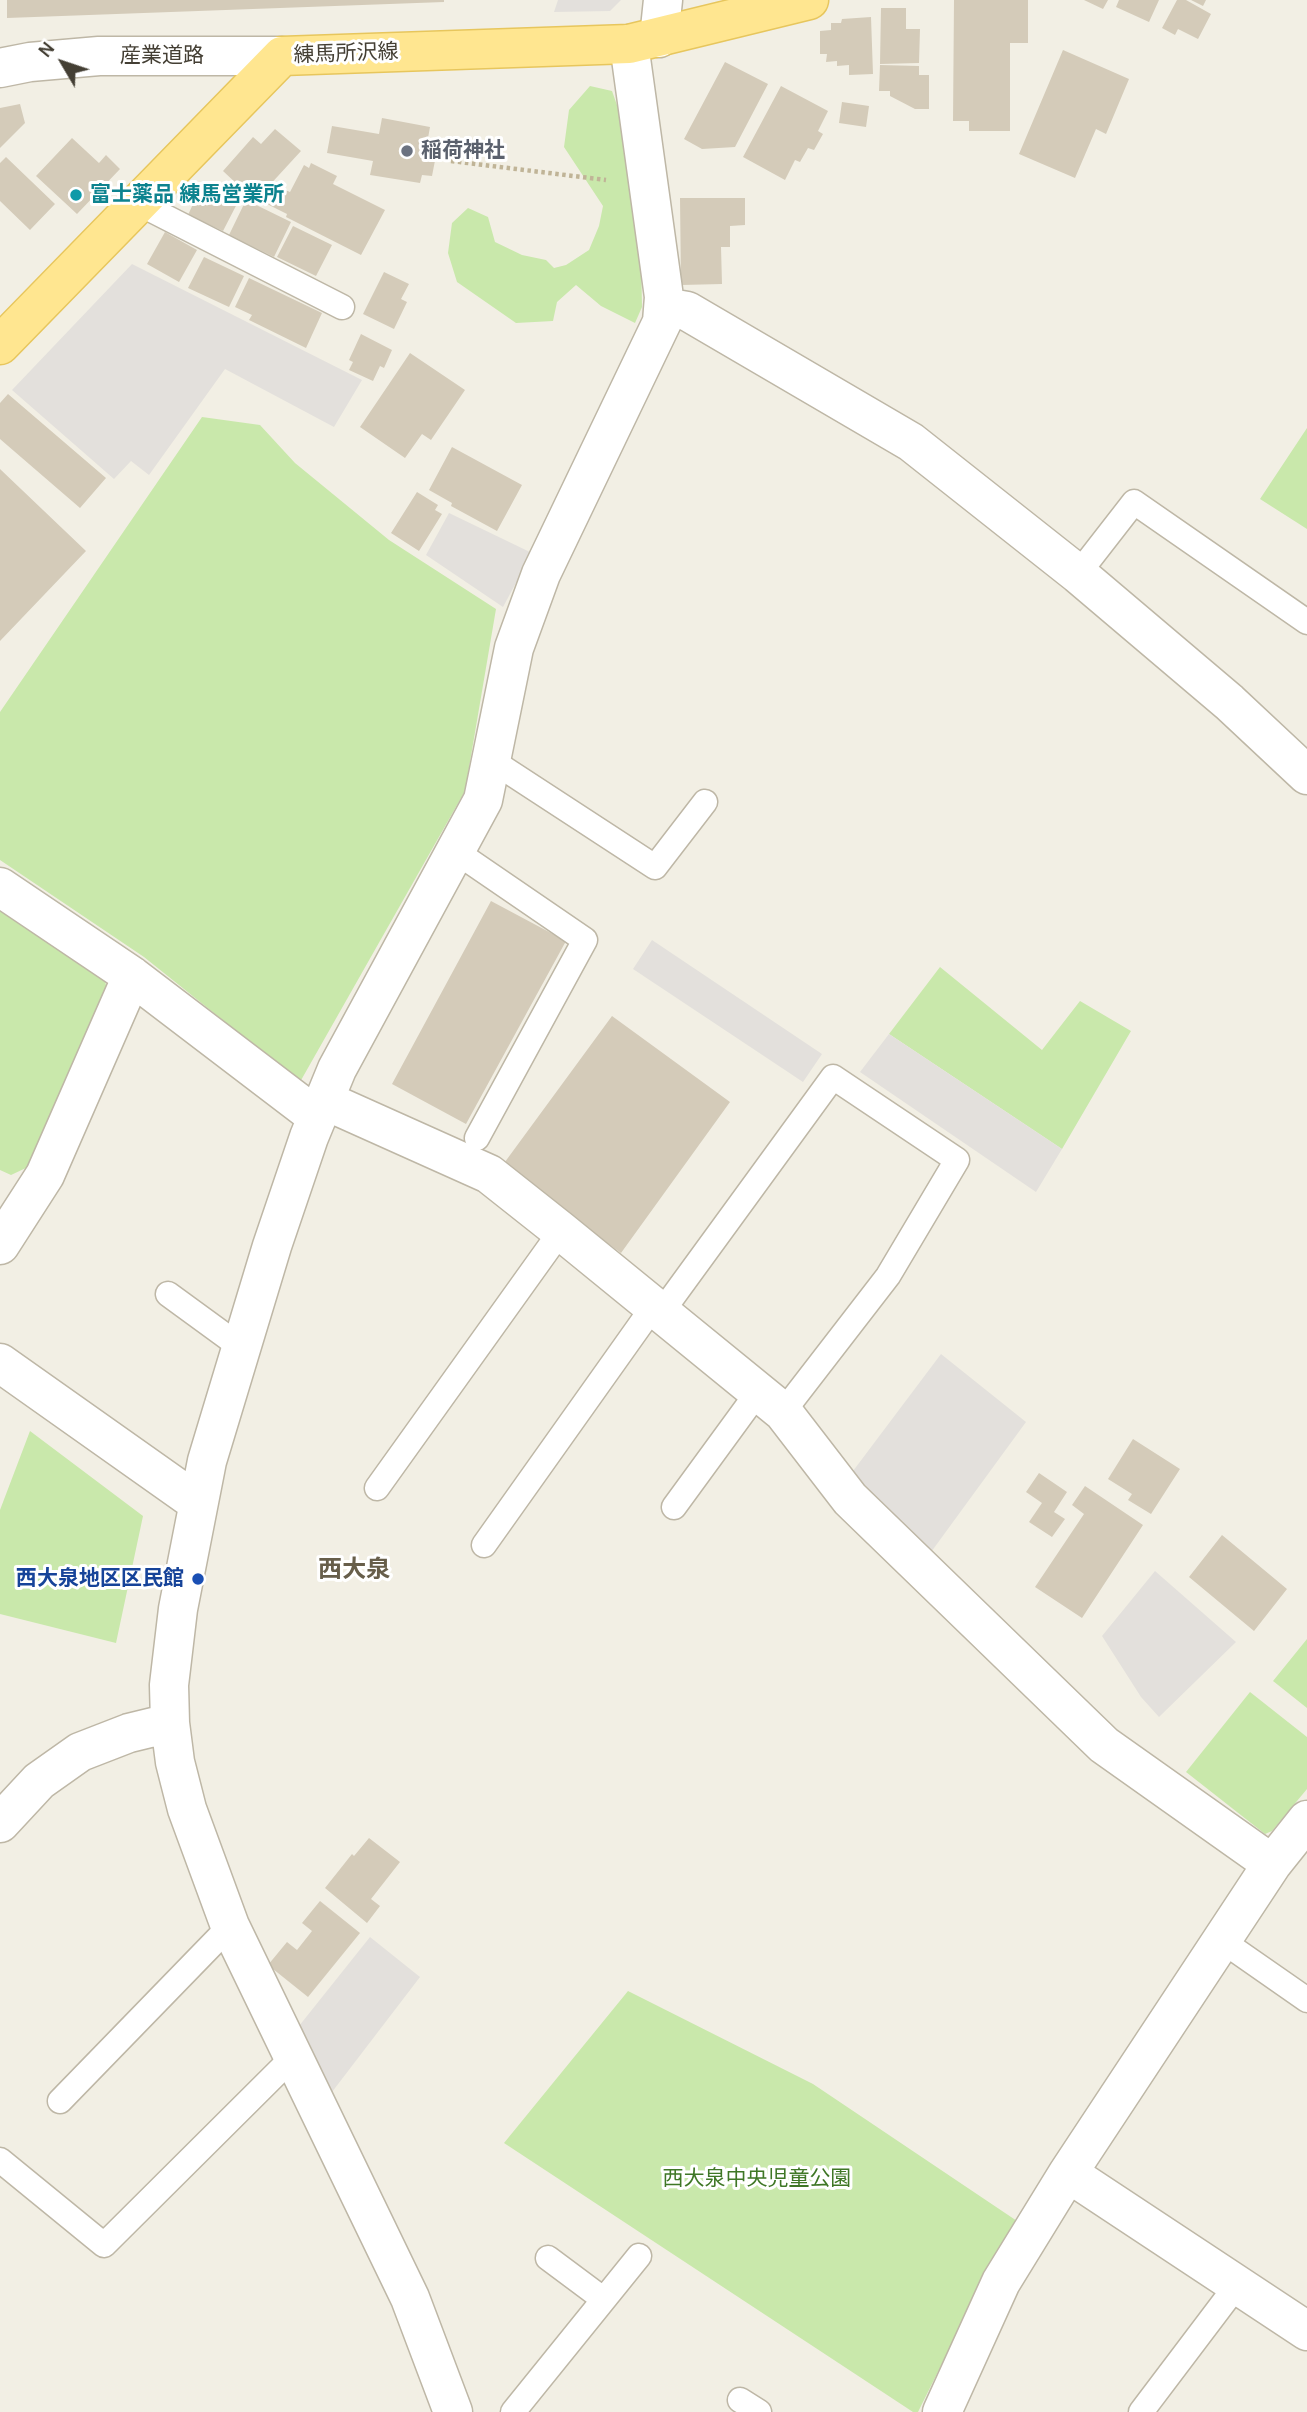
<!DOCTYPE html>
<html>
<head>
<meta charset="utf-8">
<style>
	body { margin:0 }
	#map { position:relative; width:1307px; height:2412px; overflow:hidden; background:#f2efe4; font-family:Karla,sans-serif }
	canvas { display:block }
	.north { position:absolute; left:28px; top:28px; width:70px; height:70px; -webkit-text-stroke:5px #fff; paint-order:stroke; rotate:309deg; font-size:19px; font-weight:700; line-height:28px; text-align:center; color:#443f34 }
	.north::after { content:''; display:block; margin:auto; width:24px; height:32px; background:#443f34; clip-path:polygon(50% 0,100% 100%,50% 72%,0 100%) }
</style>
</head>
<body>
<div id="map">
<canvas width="1307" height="2412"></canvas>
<div class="north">N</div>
</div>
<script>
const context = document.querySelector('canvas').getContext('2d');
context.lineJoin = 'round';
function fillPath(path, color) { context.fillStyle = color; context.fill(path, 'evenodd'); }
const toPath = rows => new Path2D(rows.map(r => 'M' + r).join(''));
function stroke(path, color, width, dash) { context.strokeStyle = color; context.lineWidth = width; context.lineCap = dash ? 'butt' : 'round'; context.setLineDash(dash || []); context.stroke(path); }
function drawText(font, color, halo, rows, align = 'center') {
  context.font = font + ' Karla,"Noto Sans JP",sans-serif'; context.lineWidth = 6; context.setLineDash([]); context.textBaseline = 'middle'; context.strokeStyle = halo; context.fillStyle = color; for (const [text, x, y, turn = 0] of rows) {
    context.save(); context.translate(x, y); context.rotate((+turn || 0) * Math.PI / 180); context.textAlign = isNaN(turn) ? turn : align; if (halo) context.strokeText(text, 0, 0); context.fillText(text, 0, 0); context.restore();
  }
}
fillPath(toPath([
	[590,86,612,91,618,108,641,256,642,307,635,323,601,306,576,285,557,302,553,321,516,323,457,282,448,253,452,223,468,208,488,217,495,242,522,255,546,260,554,268,566,265,589,250,599,226,603,206,564,147,569,110],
	[202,417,260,425,295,463,389,540,496,609,465,791,300,1082,144,957,0,860,0,712],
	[1307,428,1307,529,1260,499],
	[0,902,102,969,107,989,28,1167,11,1175,0,1170],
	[940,967,1042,1050,1080,1001,1131,1031,1062,1149,889,1034],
	[30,1431,143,1516,116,1643,0,1614,0,1510],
	[1307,1639,1307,1708,1273,1681],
	[1250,1692,1307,1737,1307,1789,1272,1831,1265,1834,1186,1772],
	[628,1991,813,2084,1017,2221,988,2271,918,2412,913,2412,504,2143]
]), '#c9e8ab');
fillPath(toPath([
	[558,0,621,0,610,11,554,12],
	[132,264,362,380,334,427,225,369,149,475,131,461,114,479,12,390],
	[449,513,532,553,503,607,426,555],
	[652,940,822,1054,803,1082,633,969],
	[889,1034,1062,1149,1036,1192,860,1072],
	[941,1354,1026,1422,926,1559,847,1479],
	[1155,1571,1236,1642,1159,1717,1141,1697,1102,1636],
	[370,1937,420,1977,332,2092,299,2026]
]), '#e3e0dc');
fillPath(toPath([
	[7,0,444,0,444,2,7,18],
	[954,0,1028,0,1028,43,1010,43,1010,131,969,131,969,121,953,121],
	[1084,0,1108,0,1103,9],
	[1119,0,1159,0,1149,22,1116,7],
	[1177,0,1186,0,1211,14,1198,39,1178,29,1175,35,1162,28],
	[1191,0,1206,0,1203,6],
	[881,8,906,8,906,29,920,29,919,63,880,64],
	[871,17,873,74,849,75,849,65,837,66,837,61,826,62,827,54,820,54,820,31,831,30,831,23,841,23,842,19],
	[1063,50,1129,79,1106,134,1096,129,1075,178,1019,154],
	[725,62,768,84,735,147,702,149,684,139],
	[880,65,919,66,919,75,929,75,929,109,915,109,890,96,890,91,879,91],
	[781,86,828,111,818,131,823,134,814,150,808,148,800,162,795,160,785,180,743,157],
	[842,102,869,106,866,127,839,123],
	[20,104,25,123,0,148,0,108],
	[382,118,430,127,428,138,439,140,432,176,422,175,420,183,370,175,373,161,327,153,332,126,379,134],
	[275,129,301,151,255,201,223,171,253,137,261,144],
	[72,138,99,163,106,155,120,169,77,214,36,176],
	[6,157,55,204,30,230,0,201,0,163],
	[311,163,337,176,333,184,385,210,361,255,286,217,287,214,267,204,276,186,290,192,304,165,309,168],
	[209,183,240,198,223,231,188,215,199,191,204,194],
	[680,198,745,198,745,225,730,226,730,247,721,247,722,284,681,285],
	[246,200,291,222,274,257,229,235],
	[293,226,332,245,316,276,277,257],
	[165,232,197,250,179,282,147,264],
	[204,257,244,276,229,307,188,288],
	[384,272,409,284,401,299,407,302,394,329,363,314],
	[249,278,322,313,306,348,249,320,252,315,235,307],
	[361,334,392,350,384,368,380,366,373,381,349,370,353,362,349,360],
	[410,353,465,390,431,440,422,434,405,458,360,427],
	[8,394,106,478,80,508,0,439,0,403],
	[452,447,522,485,497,531,451,506,452,503,429,490],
	[0,469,86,551,0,641],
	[417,492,438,505,435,510,442,514,419,551,391,533],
	[491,901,566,941,466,1124,392,1084],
	[612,1016,730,1102,621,1253,502,1166],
	[1133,1439,1180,1469,1151,1514,1128,1500,1132,1494,1108,1479],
	[1039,1473,1067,1492,1054,1512,1065,1519,1052,1537,1029,1522,1042,1503,1026,1492],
	[1085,1486,1143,1525,1082,1618,1035,1587,1084,1514,1072,1505],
	[1222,1535,1287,1589,1254,1631,1189,1577],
	[369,1838,400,1862,371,1899,380,1906,367,1923,325,1888,352,1854,354,1856],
	[320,1901,360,1933,308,1997,268,1965,287,1942,297,1950,312,1931,302,1923]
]), '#d4cbb9');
const service = toPath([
	[138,203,342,307],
	[1078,574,1134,502,1307,622],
	[491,760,655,867,705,802],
	[455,851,585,940,477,1138],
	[168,1294,242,1348],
	[661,1313,833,1077,957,1160,888,1276,783,1412],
	[377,1488,561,1231],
	[674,1507,758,1392],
	[484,1545,653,1307],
	[1221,1940,1307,2000],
	[60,2101,230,1926],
	[0,2160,104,2245,293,2057],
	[548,2258,603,2299],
	[740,2400,759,2412],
	[513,2412,639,2256],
	[1141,2412,1237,2285]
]);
const minor = toPath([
	[664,307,687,311,911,442,1078,574,1229,702,1307,775],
	[0,887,132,976,317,1117],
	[324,1100,489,1174,561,1231,783,1412,850,1499,1104,1745,1272,1864],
	[0,1245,45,1175,132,976],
	[0,1363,198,1503],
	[0,1823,39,1781,80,1752,129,1733,170,1723],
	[1068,2173,1307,2331],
	[453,2412,410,2298,230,1926,187,1809,175,1762,170,1723,169,1685,178,1609,207,1461,272,1246,309,1137,337,1069,483,800,514,648,541,574,662,322,664,297,629,44],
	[942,2412,1001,2282,1068,2173,1272,1864,1307,1820]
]);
const tertiary = toPath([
	[659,38,663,0],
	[0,68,30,62,99,56,282,56]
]);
const primary = toPath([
	[0,345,282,56,629,44,809,0]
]);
stroke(service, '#beb7a6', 27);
stroke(minor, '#beb7a6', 41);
stroke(tertiary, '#beb7a6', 41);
stroke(primary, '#e7c65d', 41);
stroke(toPath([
	[451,161,606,180]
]), '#c0b497', 4.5, [3.5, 3.5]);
stroke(service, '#fff', 24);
stroke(minor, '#fff', 38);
stroke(tertiary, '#fff', 38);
stroke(primary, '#ffe690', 38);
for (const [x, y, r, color] of [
	[407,151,7,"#6b7280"],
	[76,195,7,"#0f9aa8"],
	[198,1579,7,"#1a4fb4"]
]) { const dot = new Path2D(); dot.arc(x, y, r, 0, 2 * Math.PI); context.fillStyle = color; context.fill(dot); stroke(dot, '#fff', 2.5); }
drawText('21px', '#443f34', '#fff', [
	["練馬所沢線",346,54,-2],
	["産業道路",162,56]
]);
drawText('bold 21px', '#5b616d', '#fff', [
	["稲荷神社",421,151]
], 'left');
drawText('bold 21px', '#0d838f', '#fff', [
	["富士薬品 練馬営業所",90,195]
], 'left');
drawText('bold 21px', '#164399', '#fff', [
	["西大泉地区区民館",184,1579]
], 'right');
drawText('21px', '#3f7726', '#fff', [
	["西大泉中央児童公園",757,2179]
]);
drawText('bold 24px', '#675e4a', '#fff', [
	["西大泉",354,1570]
]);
</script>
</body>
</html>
